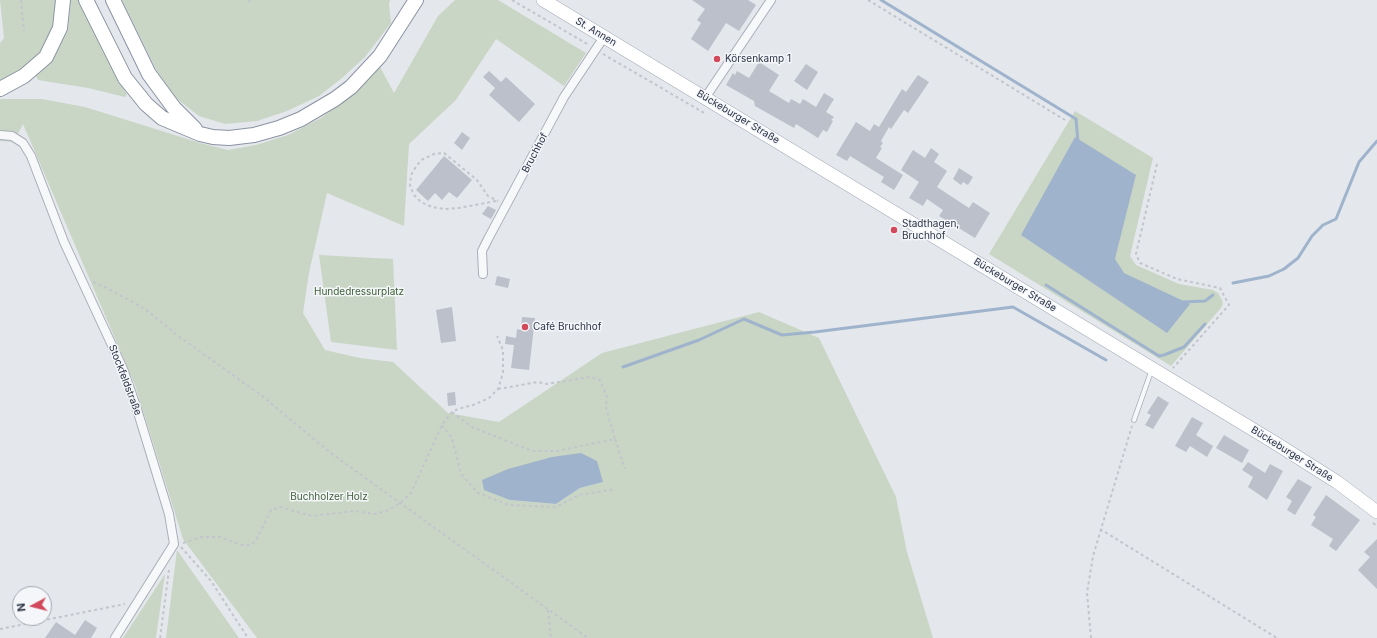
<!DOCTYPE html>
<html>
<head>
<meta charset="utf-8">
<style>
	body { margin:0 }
	#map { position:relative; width:1377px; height:638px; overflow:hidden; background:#e4e7ec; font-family:Inter,sans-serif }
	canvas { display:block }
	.north { position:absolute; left:12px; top:586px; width:40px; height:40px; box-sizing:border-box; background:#f4f6f9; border:1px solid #a4a8b1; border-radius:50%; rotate:263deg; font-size:11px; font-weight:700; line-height:16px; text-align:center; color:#2b3445 }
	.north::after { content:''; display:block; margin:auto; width:14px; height:18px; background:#d1495b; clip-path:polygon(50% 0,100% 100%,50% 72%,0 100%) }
</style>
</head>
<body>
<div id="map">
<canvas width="1377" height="638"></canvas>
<div class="north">N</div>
</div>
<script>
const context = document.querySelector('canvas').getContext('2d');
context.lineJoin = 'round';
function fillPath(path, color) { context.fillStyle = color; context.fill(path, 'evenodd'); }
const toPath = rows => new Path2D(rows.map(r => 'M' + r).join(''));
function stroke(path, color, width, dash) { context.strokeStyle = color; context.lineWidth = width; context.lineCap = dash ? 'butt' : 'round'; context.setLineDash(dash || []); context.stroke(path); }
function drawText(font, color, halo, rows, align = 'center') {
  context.font = font + ' Inter,sans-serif'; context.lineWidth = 3; context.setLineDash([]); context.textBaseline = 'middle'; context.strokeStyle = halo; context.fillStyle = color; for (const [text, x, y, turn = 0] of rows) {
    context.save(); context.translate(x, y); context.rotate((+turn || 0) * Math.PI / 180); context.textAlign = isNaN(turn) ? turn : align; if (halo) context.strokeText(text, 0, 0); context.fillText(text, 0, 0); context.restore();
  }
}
fillPath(toPath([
	[0,0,58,0,55,27,41,53,21,72,0,81,0,43,4,38],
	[71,0,78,0,119,82,127,94,125,97,88,88,38,80,36,76,52,62,68,30],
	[122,0,390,0,389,4,391,23,365,57,342,78,319,96,287,111,257,121,225,124,199,116,177,99,157,71],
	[455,0,498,0,586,53,564,86,496,39,456,100,409,144,404,226,327,193,309,273,303,313,325,350,360,358,393,362,448,413,499,422,602,353,759,312,819,338,896,497,907,552,933,638,257,638,183,539,135,385,23,124,14,142,0,141,0,99,42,99,85,107,200,143,228,150,256,145,288,135,321,118,350,96,379,65,394,93,438,16],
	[602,482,580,488,556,504,510,500],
	[1075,111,1153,158,1130,256,1136,265,1179,284,1213,290,1218,293,1222,300,1223,304,1221,308,1171,366,989,254],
	[319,255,393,259,397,350,331,342],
	[177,550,239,638,166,638],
	[165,574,156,638,123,638]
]), '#c9d6c5');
fillPath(toPath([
	[1075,137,1136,175,1115,259,1124,273,1190,304,1167,333,1021,235],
	[581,453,597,461,603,482,580,488,556,504,510,500,484,490,482,480,508,469,552,457]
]), '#9fb4cc');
stroke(toPath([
	[881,0,1076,119,1078,142],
	[1233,283,1269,276,1284,269,1298,258,1312,236,1323,225,1336,219,1359,162,1377,141],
	[1046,285,1159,356,1164,355,1184,347,1205,324],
	[1183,302,1205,301,1213,295],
	[623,367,699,340,744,319,782,335,815,332,1013,307,1106,360]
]), '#9fb4cc', 3);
fillPath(toPath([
	[692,0,748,0,756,5,739,31,726,23,708,51,691,39,701,23,697,20,705,9],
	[759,62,779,75,769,91,789,103,791,99,800,104,803,99,816,107,824,93,834,99,826,112,834,117,831,120,833,121,827,132,823,130,818,138,796,124,794,128,755,106,754,101,726,85,733,73,735,75,737,71,749,78],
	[806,64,818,72,807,90,794,81],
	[489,71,501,82,506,77,535,104,519,122,489,95,495,88,483,77],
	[918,75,929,82,908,113,904,110,891,129,889,127,881,141,883,143,880,147,882,148,876,158,903,175,894,190,881,182,884,177,850,156,847,161,836,155,856,122,870,131,874,124,879,127,902,89,906,92],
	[462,132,470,138,462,150,454,143],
	[931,148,939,154,934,162,947,171,937,187,969,208,973,202,990,213,975,238,939,216,943,210,927,199,923,206,909,198,919,182,901,170,913,150,925,158],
	[444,156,472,180,457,198,449,192,442,200,435,193,428,201,416,190],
	[959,168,973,177,968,185,963,182,961,185,953,179],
	[488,206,496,210,491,219,482,214],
	[497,276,510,279,508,288,495,285],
	[452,307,456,341,441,343,436,310],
	[522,317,535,318,529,370,511,368,514,345,505,344,506,336,516,338,517,329,521,330],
	[455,392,456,405,448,406,447,393],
	[1158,396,1169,403,1153,429,1145,425,1151,415,1147,413],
	[1192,417,1203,423,1196,435,1213,446,1207,457,1190,446,1186,452,1175,446],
	[1224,435,1249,450,1242,463,1216,448],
	[1248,462,1265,473,1270,464,1283,471,1267,500,1248,487,1253,477,1242,470],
	[1298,479,1312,487,1295,515,1287,510,1292,501,1286,497],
	[1326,495,1360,520,1336,551,1329,546,1333,539,1311,525,1316,517,1313,515],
	[1377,539,1377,589,1358,570,1370,557,1364,552],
	[85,620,97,628,91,638,45,638,56,622,75,635]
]), '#bbc0ca');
const service = toPath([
	[1134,420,1152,369]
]);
const minor = toPath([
	[705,98,771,0],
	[0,135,12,136,23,143,31,156,64,242,123,369,136,406,169,514,174,544,115,638],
	[483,274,482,251,488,239,564,97,604,37]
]);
const primary = toPath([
	[543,0,1272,441,1337,482,1377,512]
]);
const trunk = toPath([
	[86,0,125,78,146,104,162,118,200,134,213,137,229,138,254,135,279,128,301,119,335,99,351,87,380,56,416,0],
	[113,0,149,74,174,108,195,129],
	[0,89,24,76,46,57,60,28,63,0]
]);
stroke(service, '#a9aeb7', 5.5);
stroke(minor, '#a9aeb7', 10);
stroke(primary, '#a3abb8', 14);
stroke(trunk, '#8b94a3', 16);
stroke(toPath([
	[21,0,24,31],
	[512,0,589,45],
	[868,0,1065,120],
	[249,2,250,0],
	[603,54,706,114],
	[1157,164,1136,254,1140,263,1177,279,1220,288,1229,305,1173,368],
	[496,201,459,208,444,209,432,207,421,202,414,195,410,186,411,175,417,165,423,159,434,154,444,153,477,180,488,196,498,201],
	[93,282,107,288,145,309,181,338,261,395,332,454,588,638],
	[498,389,538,382,547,384,590,377,600,380,607,397,606,407,615,439],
	[452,412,472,427,532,451,557,451,615,439,625,469],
	[442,425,452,438,461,474,478,493,509,505,556,507,579,495,615,489],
	[1373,523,1377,526],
	[1100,529,1277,638],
	[183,543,201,537,220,537,241,545,249,545,255,542,271,510,280,507,312,516,354,511,375,514,389,510,400,503,411,493,442,425,452,412,458,409,473,405,489,398,498,389,503,373,503,350,497,336],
	[181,547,211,581,248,638],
	[548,610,551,638],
	[0,629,125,604],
	[160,638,169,570],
	[1091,638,1087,593,1093,556,1132,426]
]), '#c2c5cb', 2, [3, 3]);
stroke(service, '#f7f8fa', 4);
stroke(minor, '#f7f8fa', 8);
stroke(primary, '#fff', 13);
stroke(trunk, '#fff', 14);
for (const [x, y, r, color] of [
	[717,59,4,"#d1495b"],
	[894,230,4,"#d1495b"],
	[525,327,4,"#d1495b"]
]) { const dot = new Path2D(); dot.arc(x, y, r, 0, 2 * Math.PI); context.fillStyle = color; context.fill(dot); stroke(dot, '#f4f6f9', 1.5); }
drawText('10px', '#2b3445', '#f4f6f9', [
	["St. Annen",596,32,31],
	["Bückeburger Straße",738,117,31],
	["Bruchhof",535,153,-62],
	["Bückeburger Straße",1015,285,31],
	["Stockfeldstraße",125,380,69],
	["Bückeburger Straße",1292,454,32]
]);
drawText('10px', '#2b3445', '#f4f6f9', [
	["Körsenkamp 1",725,59],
	["Stadthagen,",902,224],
	["Bruchhof",902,236],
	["Café Bruchhof",533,327]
], 'left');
drawText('10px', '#3f6138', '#f4f6f9', [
	["Hundedressurplatz",359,292],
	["Buchholzer Holz",329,497]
]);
</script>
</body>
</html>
